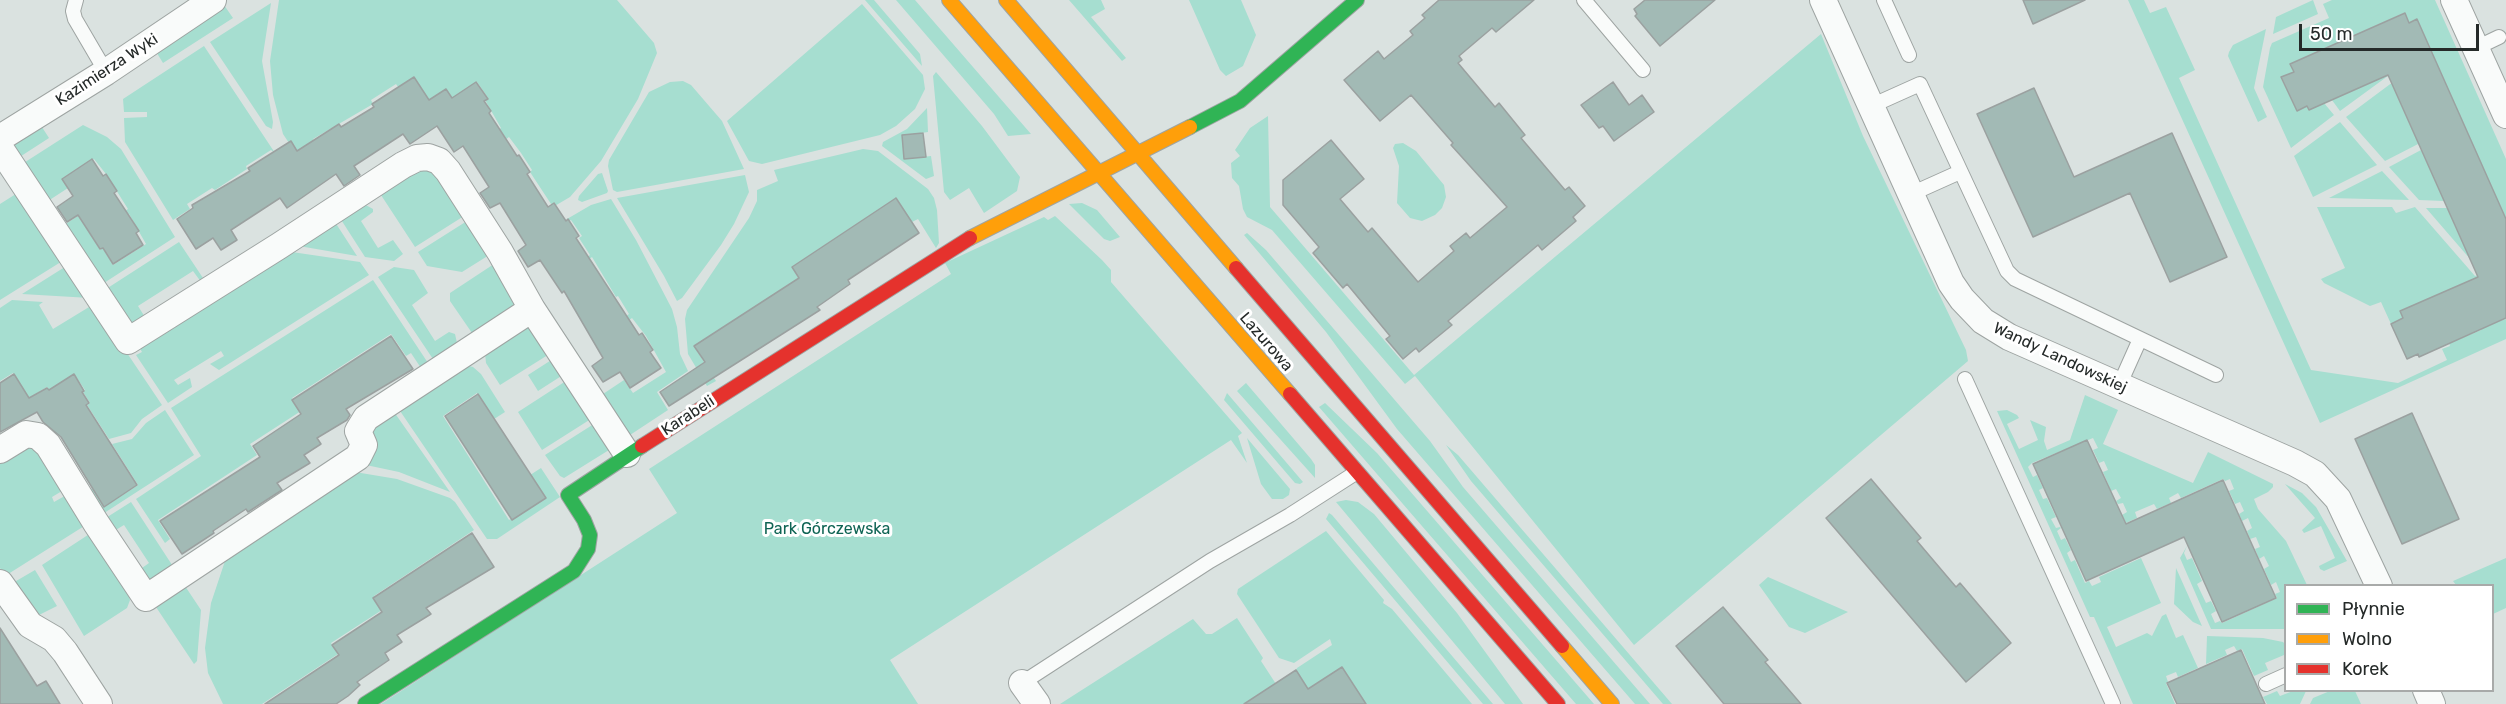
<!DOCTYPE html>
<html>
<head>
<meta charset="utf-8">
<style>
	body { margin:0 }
	#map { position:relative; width:2506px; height:704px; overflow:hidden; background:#dae2e0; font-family:Rubik,sans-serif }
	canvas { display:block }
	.legend { position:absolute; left:2284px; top:584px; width:210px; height:108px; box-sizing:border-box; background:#fff; border:2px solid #a8aaa9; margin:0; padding:8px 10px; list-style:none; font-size:18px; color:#252a29 }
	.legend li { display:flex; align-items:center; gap:12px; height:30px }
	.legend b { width:30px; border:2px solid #a8aaa9 }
	.scale { position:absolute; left:2299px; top:24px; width:180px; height:27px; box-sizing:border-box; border:3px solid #252a29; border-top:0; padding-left:8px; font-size:18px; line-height:21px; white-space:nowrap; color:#252a29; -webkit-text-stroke:4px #fff; paint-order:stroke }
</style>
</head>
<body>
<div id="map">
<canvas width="2506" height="704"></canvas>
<ul class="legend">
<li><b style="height:8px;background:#30b455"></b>Płynnie</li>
<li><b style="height:8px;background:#ff9f0a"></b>Wolno</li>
<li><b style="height:8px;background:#e5322d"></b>Korek</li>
</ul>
<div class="scale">50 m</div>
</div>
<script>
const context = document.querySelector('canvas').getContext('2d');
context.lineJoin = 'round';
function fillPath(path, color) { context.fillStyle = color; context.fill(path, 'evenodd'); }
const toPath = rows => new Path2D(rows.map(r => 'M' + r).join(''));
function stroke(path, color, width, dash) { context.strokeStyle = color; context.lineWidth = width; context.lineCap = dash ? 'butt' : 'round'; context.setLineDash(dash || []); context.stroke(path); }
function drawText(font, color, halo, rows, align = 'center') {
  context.font = font + ' Rubik,sans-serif'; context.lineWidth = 6; context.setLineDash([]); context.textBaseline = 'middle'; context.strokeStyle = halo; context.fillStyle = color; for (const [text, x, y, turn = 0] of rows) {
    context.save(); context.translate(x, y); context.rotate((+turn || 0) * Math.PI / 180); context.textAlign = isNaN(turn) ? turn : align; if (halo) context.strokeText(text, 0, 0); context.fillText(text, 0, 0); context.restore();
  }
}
fillPath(toPath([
	[279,0,617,0,654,43,657,53,638,99,601,161,570,197,553,207,530,172,532,170,521,153,509,137,505,140,498,130,501,128,485,100,488,98,477,82,458,95,460,99,429,101,399,88,396,84,371,100,373,104,313,139,315,143,297,155,283,134,273,95,270,61],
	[865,0,874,0,920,54,922,66],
	[896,0,915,0,1031,134,1008,136,994,114],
	[1069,0,1101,0,1105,9,1091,17,1126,58,1122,61],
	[1189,0,1241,0,1256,35,1243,66,1226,76,1220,70],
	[2128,0,2144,0,2150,13,2166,7,2195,70,2179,78,2311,370,2398,383,2447,360,2442,349,2450,346,2448,340,2457,340,2481,330,2497,313,2500,321,2506,319,2506,339,2320,423],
	[2313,0,2318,14,2273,34,2276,17],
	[2332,0,2435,0,2506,159,2506,219,2417,19,2409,23,2404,13,2291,64,2294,72,2281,78,2297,111,2307,106,2309,110,2324,103,2334,115,2291,148,2263,87,2270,48,2272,43,2329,18,2323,4],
	[271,3,262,61,273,122,272,129,266,126,210,42],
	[862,4,923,75,925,89,915,109,896,126,880,135,762,164,749,161,727,121],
	[224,5,233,18,163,63,155,50],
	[2266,29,2254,88,2267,117,2258,122,2228,56,2229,52,2233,45],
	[1821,34,1863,136,1966,350,1968,361,1634,645,1415,376,1405,384,1272,230,1247,217,1243,209,1239,186,1232,178,1231,163,1240,156,1235,150,1250,128,1268,116,1270,207,1414,375],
	[204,46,275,153,271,150,246,166,247,169,215,190,212,188,187,204,190,209,173,220,125,142,124,118,147,117,147,112,124,112,123,99],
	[936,72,982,126,1020,177,1017,191,984,213,969,188,950,200,944,192,933,76],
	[2392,73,2340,111,2329,96],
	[2397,79,2401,104,2411,127,2422,142,2385,161,2346,117],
	[683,81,691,85,722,121,744,169,617,192,613,190,608,166,609,160,649,92,670,82],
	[927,108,928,132,902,136,904,159,931,156,934,176,926,179,882,146,883,142,907,129],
	[2340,122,2377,165,2313,197,2294,156],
	[40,124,49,138,15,160,13,145,15,142],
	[83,125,107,137,121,149,175,237,104,283,60,228,79,215,91,232,90,233,100,250,103,248,113,265,146,244,129,214,124,217,122,213,128,209,106,174,94,159,62,179,68,188,48,201,19,166],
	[1403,143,1416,151,1444,185,1446,197,1442,208,1435,215,1422,221,1410,218,1397,203,1399,166,1393,148,1395,144],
	[863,149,878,151,928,189,934,198,937,210,939,243,936,248,918,219,912,222,897,200,792,267,799,279,694,346,716,381,707,386,688,354,685,319,687,310,749,218,757,201,757,190,778,181,774,170],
	[2421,150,2428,165,2444,201,2419,200,2389,167],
	[416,167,434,172,464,216,415,247,381,195,382,191],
	[2382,171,2409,200,2329,198],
	[602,173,608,191,607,193,582,202,578,200,579,196,598,174],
	[745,175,749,192,734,224,721,245,682,298,677,301,664,276,617,198],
	[19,192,64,260,0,300,0,204],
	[611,199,636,240,672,309,677,327,680,354,688,371,657,392,668,410,630,435,619,427,600,396,624,380,633,393,666,372,646,336,632,318,628,321,625,317,629,314,618,296,616,297,592,257,588,260,586,258,590,255,579,238,582,236,571,220,569,221,567,219,591,205],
	[362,203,373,209,373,212,361,221,378,248,393,240,403,254,394,261,365,257,338,215],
	[1082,203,1097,210,1120,237,1110,241,1104,239,1069,204],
	[2317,207,2392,207,2396,213,2415,207,2475,276,2481,274,2485,282,2391,324,2381,302,2370,306,2324,283,2321,279,2345,268],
	[2426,208,2452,208,2454,224,2465,248,2477,267],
	[1055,216,1102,260,1111,270,1111,282,1242,433,1238,436,1247,463,1231,440,890,660,918,704,381,704,677,513,649,469,951,274,945,263,1044,217,1048,220],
	[333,219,357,256,293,245],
	[467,221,488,254,486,257,462,272,427,266,418,252],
	[1247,233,1266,250,1430,441,1463,487,1650,704,1635,704,1397,429,1326,332,1244,235],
	[179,242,207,284,204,286,193,271,138,306,148,322,132,324,103,291],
	[285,251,360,262,369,275,219,370,210,364,224,356,221,351,174,380,178,385,190,378,192,387,168,403,136,355,142,352,138,345],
	[494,264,517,305,472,333,450,301,450,293],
	[68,265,90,298,22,294],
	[394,267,414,270,428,293,412,305,435,341,449,332,455,334,457,343,437,365,378,277],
	[373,280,432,369,425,374,411,353,406,356,391,334,292,398,301,411,250,444,257,455,158,520,170,539,165,543,136,499,201,456,171,408],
	[12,300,43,302,39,305,53,329,94,304,162,405,142,419,131,433,109,439,87,405,90,403,83,392,85,390,74,374,54,387,52,395,47,387,29,398,13,373,0,381,0,308],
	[529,326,551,353,500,385,486,363,485,353],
	[556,357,566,373,538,391,528,375],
	[465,365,473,367,481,374,505,412,491,421,485,406,477,393,443,416,509,520,544,498,527,477,541,468,560,497,497,539,487,539,396,405],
	[569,379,594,417,542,450,518,412],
	[1246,383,1311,459,1315,465,1315,478,1237,391],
	[1227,393,1303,482,1300,484,1295,483,1224,400],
	[2085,395,2118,410,2103,444,2193,483,2208,452,2273,484,2273,487,2268,492,2254,499,2258,509,2286,541,2307,585,2286,586,2285,629,2211,629,2180,558,2187,546,2184,553,2187,560,2192,558,2202,581,2197,584,2206,603,2211,601,2216,611,2211,614,2215,623,2220,621,2222,623,2277,598,2275,594,2280,592,2276,582,2271,585,2264,569,2269,566,2264,556,2259,559,2255,549,2260,547,2256,537,2250,539,2247,531,2252,528,2248,518,2242,521,2239,514,2244,511,2240,502,2235,504,2229,491,2234,489,2230,479,2225,481,2223,479,2181,498,2178,493,2169,498,2171,503,2157,509,2154,504,2135,512,2137,518,2126,523,2122,515,2127,512,2123,503,2118,504,2116,501,2121,498,2116,489,2111,491,2103,472,2108,470,2104,461,2099,463,2093,450,2098,448,2093,438,2032,463,2028,467,2033,477,2037,475,2043,488,2039,490,2043,499,2047,498,2056,517,2051,519,2056,528,2060,527,2061,528,2057,531,2061,540,2065,538,2071,550,2067,553,2071,562,2075,560,2085,583,2089,581,2092,586,2101,582,2099,577,2141,558,2161,603,2107,627,2116,647,2147,633,2152,636,2162,616,2166,614,2176,638,2183,635,2198,668,2178,677,2176,672,2166,676,2168,682,2166,683,2175,704,2133,704,2094,617,2090,617,1997,411,2007,410,2017,415,2019,418,2007,424,2019,449,2038,440,2030,420,2046,427,2044,441,2047,450,2070,440],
	[1325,403,1377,453,1594,704,1576,704,1319,407],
	[392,409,450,492,399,472,366,465,365,433],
	[165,410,194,455,98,517,83,494,94,487,104,507,138,485,112,444,132,439,146,423],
	[597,422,609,450,564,478,560,476,545,455],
	[1247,438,1290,489,1289,495,1283,499,1272,499,1261,484],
	[32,443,67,488,52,497,54,502,70,493,89,523,5,576,0,568,0,456],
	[1446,445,1458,455,1672,704,1663,704,1471,481],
	[349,471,397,479,450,498,455,502,474,530,374,596,382,610,331,643,338,654,262,704,223,704,208,673,205,648,211,603,229,549],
	[2285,484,2302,493,2316,507,2347,561,2324,571,2320,569,2319,566,2335,558,2321,526,2304,533,2302,530,2315,518],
	[1346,500,1358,502,1374,514,1457,613,1523,704,1505,704,1336,502],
	[131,502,176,571,152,583,135,573,149,563,124,525,109,534,101,521],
	[1329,513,1332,515,1493,704,1483,704,1326,519],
	[94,531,102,551,101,555,105,560,108,560,128,593,130,600,127,608,84,636,42,565],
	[1326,531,1384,600,1383,603,1392,609,1472,704,1366,704,1342,667,1308,689,1296,670,1297,668,1332,645,1330,639,1294,663,1279,658,1237,594,1238,589],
	[2506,558,2506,608,2493,614,2492,586,2456,585,2453,581],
	[2176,568,2202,626,2193,622,2174,604],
	[35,570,57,606,37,616,11,584],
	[1768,577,1848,612,1805,633,1789,627,1759,585],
	[181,580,201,610,197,661,194,664,152,601],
	[1237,618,1263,658,1261,661,1276,684,1244,704,1060,704,1193,619,1206,634,1212,634],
	[2207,636,2263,638,2283,642,2285,644,2285,658,2284,655,2265,663,2268,670,2254,676,2242,649,2237,651,2234,646,2225,650,2227,655,2206,664],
	[2277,691,2280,696,2293,691,2306,691,2300,704,2267,704,2263,697],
	[2330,691,2355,691,2361,704,2310,704,2313,698]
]), '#a6ded0');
const building = toPath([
	[1439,0,1534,0,1496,32,1492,28,1459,56,1462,60,1458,63,1495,107,1499,103,1525,135,1521,138,1565,190,1569,187,1585,206,1573,217,1576,221,1542,250,1538,245,1448,321,1452,325,1419,352,1416,348,1403,359,1386,339,1390,336,1347,284,1343,288,1313,253,1319,247,1283,205,1283,180,1331,140,1364,179,1340,199,1368,232,1372,228,1418,282,1454,251,1450,246,1466,233,1470,238,1507,207,1451,145,1453,143,1411,95,1380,121,1344,80,1378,51,1384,59,1413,35,1410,31,1425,18,1422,15,1439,0],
	[1645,0,1715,0,1660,46,1635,16,1637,14,1634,9,1645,0],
	[2023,0,2085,0,2033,24,2023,0],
	[2405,13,2409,23,2417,19,2506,219,2506,318,2419,357,2418,354,2407,359,2391,324,2403,318,2400,311,2478,277,2388,75,2309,110,2307,106,2297,111,2281,77,2294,72,2290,64,2405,13],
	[414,77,429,100,446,89,452,98,476,82,488,99,484,101,491,111,489,113,517,156,519,155,530,172,527,174,548,207,554,203,566,221,568,219,579,236,576,238,639,335,642,333,653,350,650,352,661,368,630,388,620,372,603,382,592,366,603,358,564,291,562,293,540,260,528,267,518,251,526,245,500,203,490,208,480,193,489,187,463,146,454,152,437,126,410,144,403,134,354,166,360,175,344,186,336,174,287,208,280,198,231,230,237,240,221,250,213,238,196,249,177,219,193,208,192,205,250,171,248,168,291,141,297,151,339,124,341,127,374,107,372,104,414,77],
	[1613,82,1629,105,1642,95,1654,112,1614,141,1603,126,1599,128,1581,105,1613,82],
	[2034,88,2074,177,2172,133,2227,257,2170,282,2130,193,2033,237,1977,114,2034,88],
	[923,133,926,157,904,159,902,135,923,133],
	[92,159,103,176,106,174,117,191,114,193,139,231,136,233,143,245,113,264,103,248,100,249,78,215,67,222,57,207,73,196,62,179,92,159],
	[896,198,919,233,848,280,850,284,817,307,820,310,669,406,660,392,705,362,694,346,799,278,792,267,896,198],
	[391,336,413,369,346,409,350,415,347,420,317,438,321,444,304,455,310,463,277,483,282,490,248,512,246,509,213,531,214,533,182,554,160,521,260,457,253,446,301,414,292,400,391,336],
	[14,374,29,398,47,388,49,390,74,374,84,391,82,392,89,403,86,405,137,485,104,507,61,437,43,422,37,412,0,432,0,383,14,374],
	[478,394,546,498,512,520,445,416,478,394],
	[2412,413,2459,519,2402,544,2355,439,2412,413],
	[2087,440,2126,524,2223,480,2276,598,2222,622,2184,537,2086,581,2033,464,2087,440],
	[1871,479,1921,538,1917,541,1956,587,1960,583,2011,643,1966,682,1826,518,1871,479],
	[472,533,494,567,426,608,431,614,397,635,402,642,385,653,389,660,357,682,360,685,348,696,336,704,265,704,339,655,332,645,382,612,373,598,472,533],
	[1723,607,1768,660,1765,662,1801,704,1724,704,1676,646,1723,607],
	[0,628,37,686,46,681,60,704,0,704,0,628],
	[2241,650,2265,704,2177,704,2167,683,2241,650],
	[1342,667,1366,704,1244,704,1296,670,1308,689,1342,667]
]);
fillPath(building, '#a2bab5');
stroke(building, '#9ba1a0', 1.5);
const lane = toPath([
	[76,0,73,11,75,19,106,72],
	[1584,0,1643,70],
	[1884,0,1909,55],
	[2476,48,2499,37],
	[1871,106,1920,84,2007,271,2015,279,2216,375],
	[1911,194,1960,172],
	[1965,379,2113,704],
	[2119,386,2140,339],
	[1022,683,1210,561,1290,515,1357,472],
	[2266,684,2286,675]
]);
const street = toPath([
	[1823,0,1951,283,1962,299,1983,321,2009,337,2295,463,2315,474,2338,499,2379,586],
	[2454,0,2506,115],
	[0,138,106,72,213,0],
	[0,148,128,341,279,246,403,165,417,158,428,157,439,161,448,171,500,252,532,309,627,454],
	[0,450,26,434,38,436,48,445,96,523,146,598,358,457,364,445,358,431,366,418,532,309],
	[0,583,30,625,54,639,65,652,99,704],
	[1022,683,1037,704],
	[2426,690,2432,704]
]);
const fast = toPath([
	[1190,127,1240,101,1357,0],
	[365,704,574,571,588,549,590,535,584,520,568,495,642,446]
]);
const slow = toPath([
	[949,0,1290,394],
	[1006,0,1236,268],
	[970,238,1190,127],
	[1562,646,1612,704]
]);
const jam = toPath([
	[1236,268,1562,646],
	[1290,394,1558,704],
	[642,446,970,238]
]);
stroke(lane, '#9ea4a2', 16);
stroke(street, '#9ea4a2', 28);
stroke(fast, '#9ea4a2', 16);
stroke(slow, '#9ea4a2', 16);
stroke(jam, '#9ea4a2', 16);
stroke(lane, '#f9fbfa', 14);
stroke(street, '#f9fbfa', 26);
stroke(fast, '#30b455', 14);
stroke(slow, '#ff9f0a', 14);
stroke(jam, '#e5322d', 14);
drawText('16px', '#252a29', '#fff', [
	["Kazimierza Wyki",107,70,-33],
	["Lazurowa",1266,342,49],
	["Wandy Landowskiej",2060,358,25],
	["Karabeli",688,416,-33]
]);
drawText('16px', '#0f6454', '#fff', [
	["Park Górczewska",827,529]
]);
</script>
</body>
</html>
